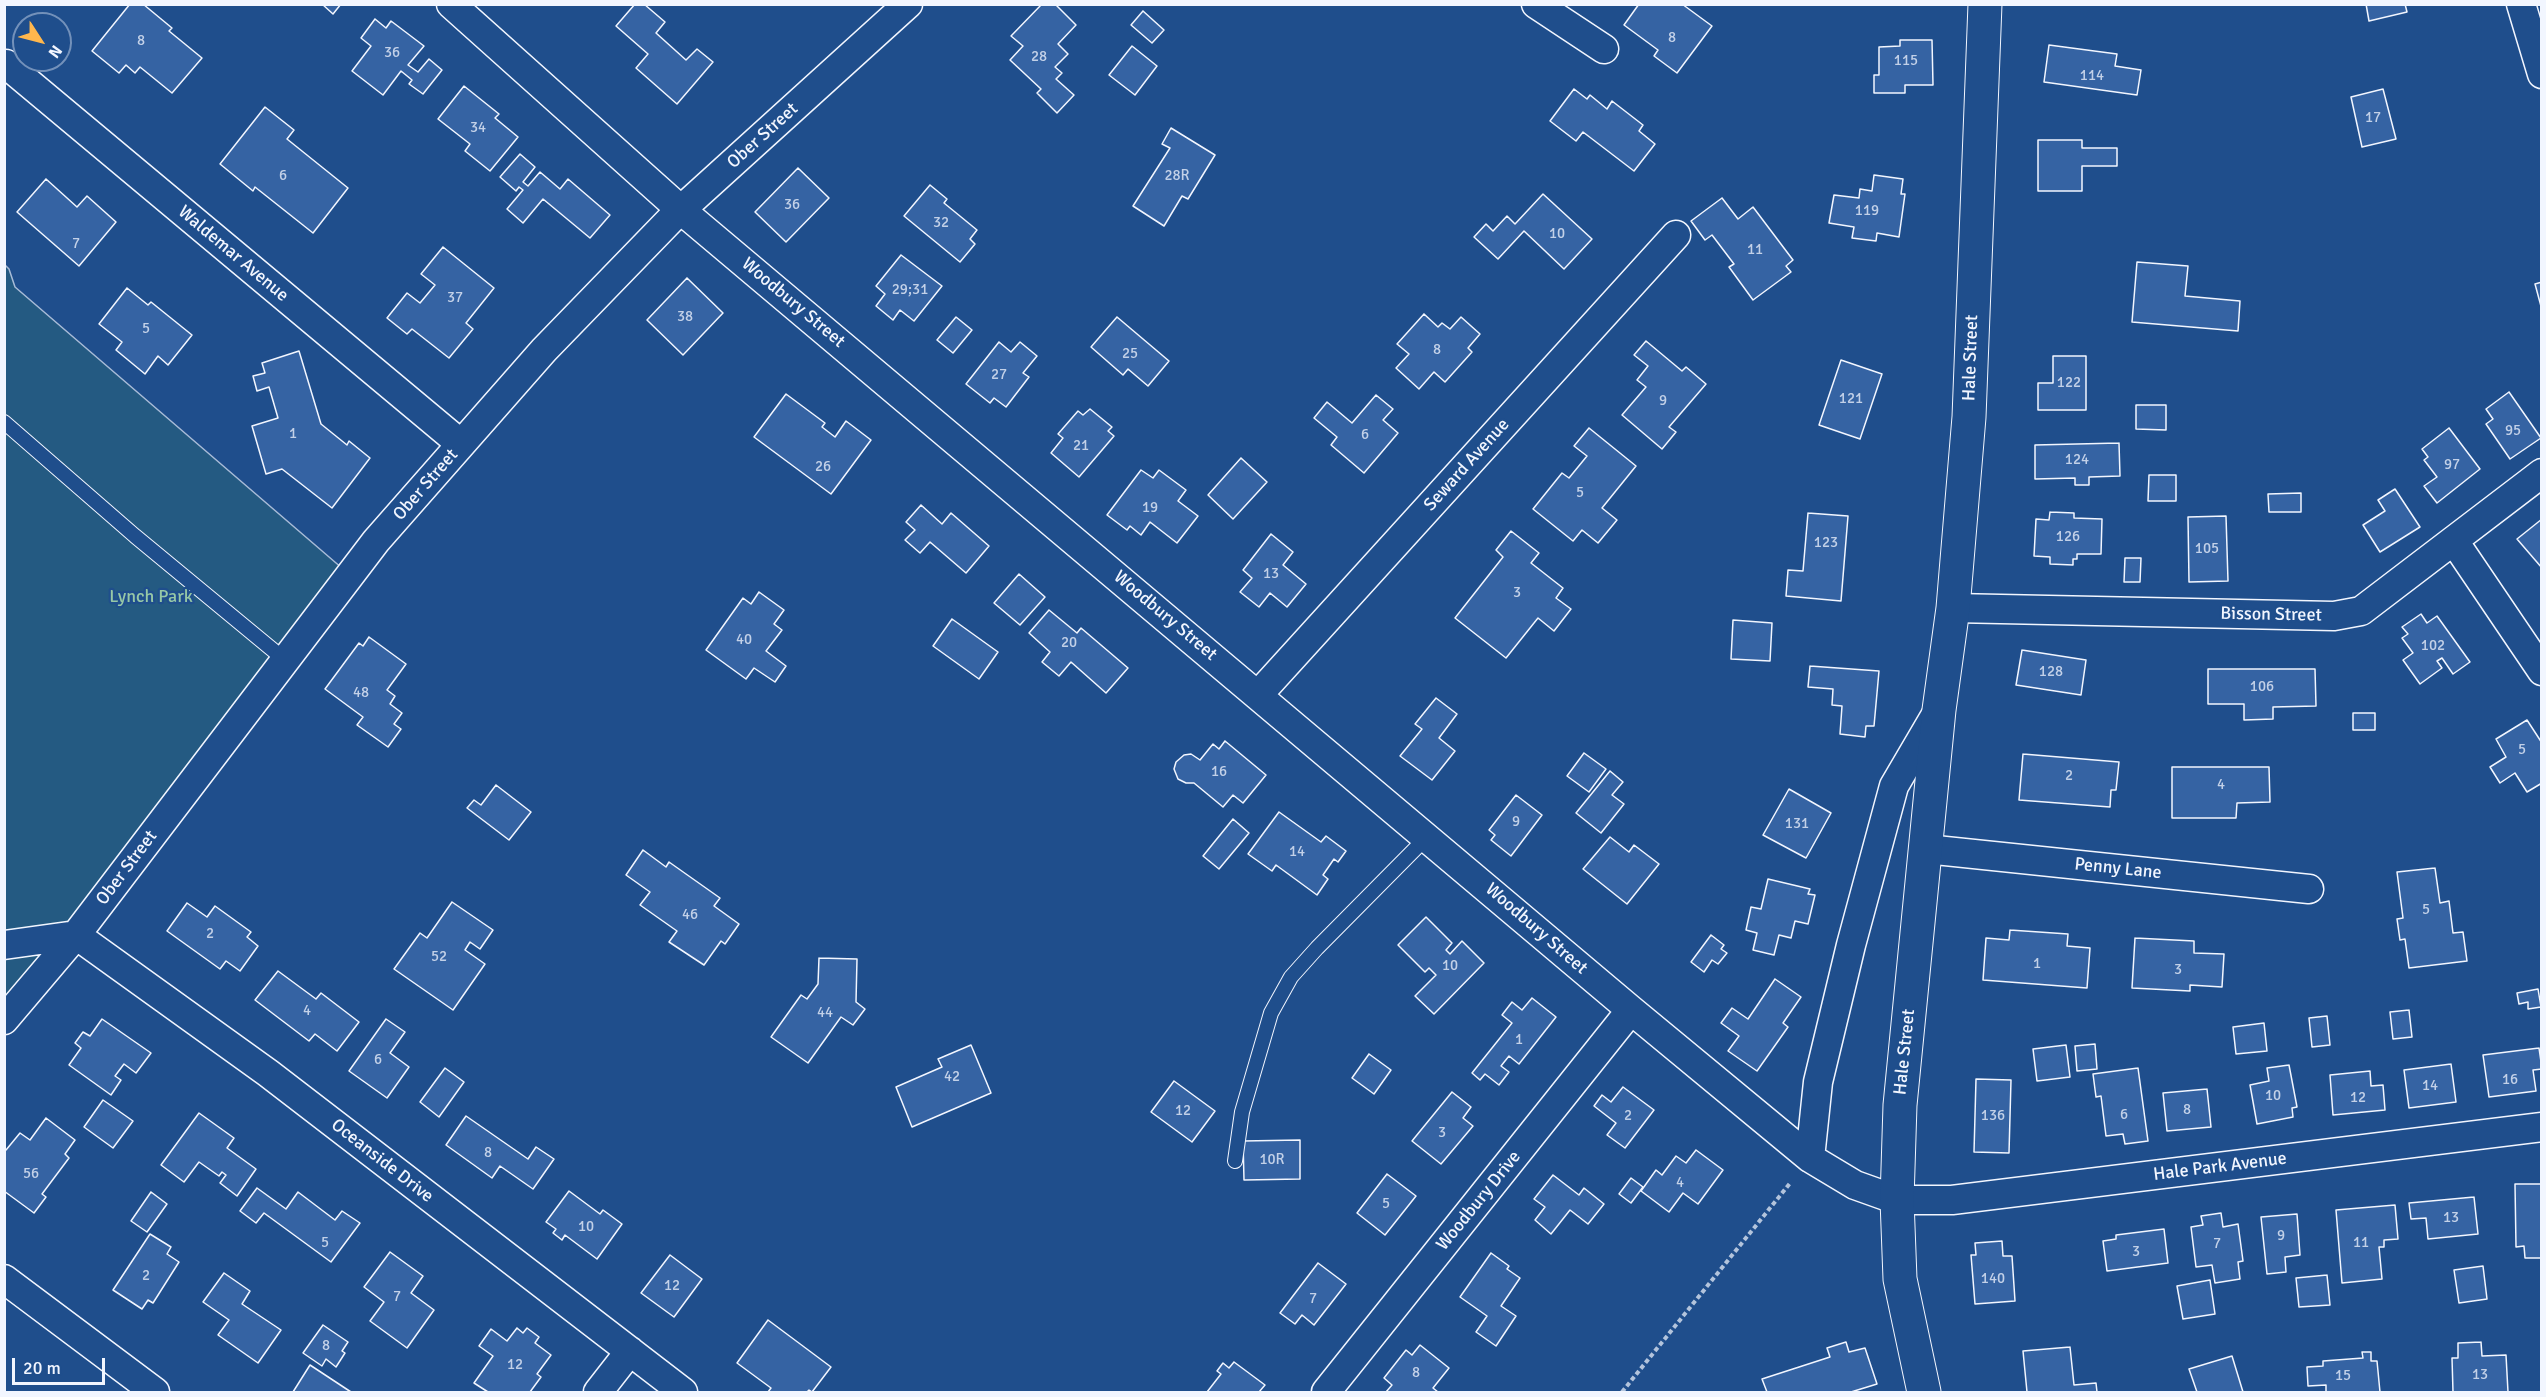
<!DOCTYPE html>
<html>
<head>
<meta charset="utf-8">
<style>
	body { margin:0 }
	#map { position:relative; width:2546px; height:1397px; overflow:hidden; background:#1f4e8c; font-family:Signika,sans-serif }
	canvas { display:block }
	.frame { position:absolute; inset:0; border:6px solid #f2f6ff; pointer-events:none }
	.north { position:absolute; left:12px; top:12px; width:60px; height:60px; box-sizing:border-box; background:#1f4e8c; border:2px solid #7391ba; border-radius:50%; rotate:126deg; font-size:16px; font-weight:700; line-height:24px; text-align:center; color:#f2f6ff }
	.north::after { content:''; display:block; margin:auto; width:21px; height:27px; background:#ffb74d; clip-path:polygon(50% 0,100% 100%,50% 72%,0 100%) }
	.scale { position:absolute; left:12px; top:1358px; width:93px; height:27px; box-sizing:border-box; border:3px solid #f2f6ff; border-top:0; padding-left:8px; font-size:18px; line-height:21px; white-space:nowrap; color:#f2f6ff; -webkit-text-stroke:4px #1f4e8c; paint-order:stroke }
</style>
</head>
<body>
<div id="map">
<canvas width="2546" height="1397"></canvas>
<div class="frame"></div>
<div class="north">N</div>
<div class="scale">20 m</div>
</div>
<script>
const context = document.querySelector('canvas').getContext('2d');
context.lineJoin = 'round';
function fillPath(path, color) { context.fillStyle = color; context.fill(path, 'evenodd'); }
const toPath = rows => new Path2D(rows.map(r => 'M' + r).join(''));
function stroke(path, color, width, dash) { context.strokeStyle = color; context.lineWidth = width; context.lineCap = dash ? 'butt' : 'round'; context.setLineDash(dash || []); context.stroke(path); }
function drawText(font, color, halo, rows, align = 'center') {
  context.font = font + ' Signika,sans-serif'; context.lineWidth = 4.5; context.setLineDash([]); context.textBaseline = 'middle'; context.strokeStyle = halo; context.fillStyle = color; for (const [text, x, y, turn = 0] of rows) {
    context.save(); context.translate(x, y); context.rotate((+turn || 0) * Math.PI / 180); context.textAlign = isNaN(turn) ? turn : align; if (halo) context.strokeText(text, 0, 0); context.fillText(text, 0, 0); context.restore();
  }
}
const green = toPath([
	[4,264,9,269,15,287,350,575,4,1018,4,264]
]);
fillPath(green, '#245a82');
stroke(green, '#a8bbd7', 1.5);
const building = toPath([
	[130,4,143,4,172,28,169,31,202,58,172,93,140,67,135,73,126,65,119,73,92,51,130,4],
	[322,4,341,4,333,14,322,4],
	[635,4,644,4,665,22,656,33,686,60,697,49,713,62,677,104,636,68,648,54,616,26,635,4],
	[1042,4,1055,4,1076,25,1058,44,1068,54,1055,67,1062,73,1056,79,1074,95,1057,113,1037,93,1041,89,1010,60,1023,46,1011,36,1042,4],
	[1639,4,1682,4,1712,26,1677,73,1654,56,1658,50,1624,25,1639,4],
	[2366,4,2405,4,2407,12,2369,21,2366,4],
	[1143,11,1164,30,1152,43,1131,25,1143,11],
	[375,19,386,28,391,21,424,46,408,65,418,72,429,59,442,70,423,94,409,84,412,80,401,71,383,95,352,71,371,46,361,38,375,19],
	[1900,40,1932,40,1933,85,1905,85,1905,93,1874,93,1874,75,1879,75,1879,47,1900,46,1900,40],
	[2049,45,2117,54,2115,66,2141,70,2137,95,2044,82,2049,45],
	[1132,46,1157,66,1135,95,1109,75,1132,46],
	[464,86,499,114,495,118,518,137,490,171,465,151,470,144,438,119,464,86],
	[1574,89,1587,99,1590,95,1607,109,1612,101,1643,125,1639,131,1655,144,1634,171,1583,132,1576,141,1550,121,1574,89],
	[2383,89,2396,139,2362,147,2351,97,2383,89],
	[265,107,294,130,287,139,348,188,313,233,255,187,253,191,220,164,265,107],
	[1171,128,1215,155,1188,199,1182,196,1164,226,1133,206,1170,148,1162,144,1171,128],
	[2038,140,2082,140,2082,148,2117,148,2117,166,2082,166,2082,191,2038,191,2038,140],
	[520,154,535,167,523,182,528,186,540,172,560,189,568,179,610,215,590,238,543,199,523,223,507,209,523,190,519,187,516,191,500,177,520,154],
	[798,168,829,198,786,242,755,212,798,168],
	[1874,175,1903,179,1901,194,1905,194,1899,237,1877,233,1876,241,1852,238,1854,227,1829,223,1834,195,1859,198,1860,189,1872,191,1874,175],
	[46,179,77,207,87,196,116,222,79,266,17,212,46,179],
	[930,185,947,199,944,203,977,230,970,239,975,244,960,262,904,216,930,185],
	[1543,194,1592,239,1564,269,1524,231,1498,259,1474,237,1486,224,1493,231,1507,216,1515,224,1543,194],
	[1722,198,1738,219,1753,207,1793,260,1786,266,1791,272,1753,300,1729,267,1734,264,1712,235,1705,240,1691,221,1722,198],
	[443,247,494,288,466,323,473,329,449,358,412,329,407,334,387,318,407,293,420,303,435,285,421,274,443,247],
	[901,255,942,286,914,321,900,310,893,320,876,306,885,294,876,286,901,255],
	[2137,262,2188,266,2185,296,2240,301,2238,331,2132,322,2137,262],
	[687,278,723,313,683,355,647,320,687,278],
	[2542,282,2542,310,2535,284,2542,282],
	[127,288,148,305,151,302,192,335,168,365,158,356,145,374,116,350,122,342,99,324,127,288],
	[1424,314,1438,327,1442,323,1450,329,1461,317,1480,334,1468,348,1472,352,1445,382,1434,372,1419,389,1396,368,1409,354,1397,344,1424,314],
	[956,317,972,330,953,353,937,340,956,317],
	[1117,317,1169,361,1148,386,1128,369,1123,375,1091,347,1117,317],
	[1646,341,1682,371,1686,367,1706,384,1669,427,1676,432,1662,449,1622,415,1646,387,1637,380,1648,366,1634,355,1646,341],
	[999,342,1011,352,1020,342,1037,356,1023,373,1029,377,1006,407,994,398,990,403,966,384,999,342],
	[299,351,321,424,347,445,349,441,370,458,332,508,282,469,266,474,252,426,278,418,269,387,257,391,253,376,265,373,262,363,299,351],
	[2053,356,2086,356,2086,410,2038,410,2038,383,2053,383,2053,356],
	[1841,360,1882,374,1860,439,1819,425,1841,360],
	[2509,392,2541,438,2510,459,2486,424,2493,419,2486,409,2509,392],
	[786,394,825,423,822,427,835,437,846,421,871,440,831,494,754,437,786,394],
	[1376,395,1393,409,1383,420,1398,433,1364,473,1331,445,1337,437,1314,418,1327,402,1352,423,1376,395],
	[2136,405,2166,405,2166,430,2136,429,2136,405],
	[1090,409,1112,427,1108,431,1114,436,1079,477,1051,453,1063,438,1058,434,1078,411,1083,415,1090,409],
	[1589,428,1636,466,1602,508,1617,520,1598,543,1582,530,1573,541,1533,509,1562,473,1569,478,1587,456,1574,446,1589,428],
	[2449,428,2480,469,2437,503,2424,486,2437,477,2424,460,2428,457,2422,449,2449,428],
	[2119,443,2120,476,2089,477,2089,485,2075,485,2075,478,2035,479,2035,445,2119,443],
	[1241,458,1267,482,1233,519,1208,495,1241,458],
	[1141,470,1153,478,1159,470,1186,490,1178,501,1198,516,1177,543,1150,522,1141,535,1130,526,1127,530,1107,515,1141,470],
	[2149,475,2176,475,2176,501,2148,501,2149,475],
	[2395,489,2420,527,2380,552,2363,525,2385,511,2378,500,2395,489],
	[2301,493,2301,512,2269,512,2268,494,2301,493],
	[921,505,942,524,951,513,989,546,966,573,930,542,920,553,905,540,915,530,906,522,921,505],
	[2050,512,2074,513,2074,518,2102,519,2101,554,2077,554,2077,559,2073,559,2073,565,2050,564,2050,557,2034,556,2036,519,2049,520,2050,512],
	[1808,513,1848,516,1841,601,1786,596,1788,570,1803,571,1808,513],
	[2226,516,2228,581,2189,582,2188,517,2226,516],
	[2542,519,2542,568,2517,539,2542,519],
	[1511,531,1539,553,1531,563,1563,588,1556,598,1571,609,1554,631,1538,618,1506,658,1455,618,1503,557,1496,550,1511,531],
	[1271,534,1293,552,1283,565,1306,584,1287,607,1270,593,1259,607,1240,592,1252,578,1243,570,1271,534],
	[2125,558,2141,558,2140,582,2124,582,2125,558],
	[1019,574,1045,597,1020,625,994,603,1019,574],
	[759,592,784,610,774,624,782,630,766,651,786,666,775,682,754,668,746,679,706,650,743,598,751,604,759,592],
	[1049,610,1077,633,1081,628,1128,668,1106,693,1071,662,1059,676,1042,662,1050,652,1029,633,1049,610],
	[2421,614,2427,623,2437,616,2470,662,2453,674,2442,658,2437,661,2442,668,2420,684,2403,660,2413,653,2402,638,2408,634,2402,627,2421,614],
	[952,619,998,652,979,679,933,646,952,619],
	[1733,620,1772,623,1770,661,1731,659,1733,620],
	[369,637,406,664,387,690,395,696,390,704,402,713,394,724,401,729,388,747,357,725,363,717,325,689,359,643,363,646,369,637],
	[2022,650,2086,660,2081,695,2016,685,2022,650],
	[1810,666,1879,671,1874,726,1866,726,1865,737,1840,734,1842,706,1832,705,1833,689,1808,687,1810,666],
	[2208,669,2315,669,2316,706,2273,707,2273,719,2244,720,2244,704,2208,704,2208,669],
	[1436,698,1457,714,1439,738,1455,751,1432,780,1400,756,1422,729,1415,724,1436,698],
	[2353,713,2375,713,2375,730,2353,730,2353,713],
	[2527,720,2542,743,2542,783,2527,792,2515,773,2500,783,2490,767,2506,757,2496,739,2527,720],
	[1225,741,1266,775,1243,803,1233,795,1223,807,1194,783,1186,783,1178,779,1174,769,1176,762,1184,755,1191,754,1200,760,1213,744,1219,749,1225,741],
	[1584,753,1606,769,1589,792,1567,776,1584,753],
	[2023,754,2119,762,2116,790,2111,790,2110,807,2019,800,2023,754],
	[2172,767,2269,767,2270,802,2237,803,2236,818,2172,818,2172,767],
	[1610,771,1623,782,1612,795,1624,804,1601,833,1576,813,1610,771],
	[496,785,531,812,509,840,467,808,474,800,481,805,496,785],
	[1789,789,1831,813,1806,858,1763,835,1789,789],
	[1516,795,1542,815,1511,856,1491,840,1495,835,1489,830,1516,795],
	[1279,812,1321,842,1326,836,1346,851,1338,862,1334,859,1323,875,1328,879,1317,895,1276,865,1272,871,1248,854,1279,812],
	[1233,819,1249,833,1219,869,1203,856,1233,819],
	[1610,837,1629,852,1634,845,1659,864,1627,904,1583,869,1610,837],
	[643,850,666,867,669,862,720,898,714,906,739,924,725,944,721,941,704,965,669,942,677,931,640,905,650,892,626,875,643,850],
	[2435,868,2440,903,2449,901,2453,933,2463,932,2467,961,2409,968,2405,939,2400,940,2397,919,2403,918,2397,872,2435,868],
	[1768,879,1810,889,1808,894,1815,895,1808,924,1795,921,1791,938,1779,935,1774,955,1753,950,1757,933,1746,930,1751,907,1761,909,1768,879],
	[452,902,493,930,480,949,470,942,465,950,485,964,453,1010,394,969,420,933,427,938,452,902],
	[187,903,207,917,215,906,251,932,247,937,258,946,240,971,226,961,220,969,167,931,187,903],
	[1426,917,1452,943,1446,950,1450,954,1462,941,1484,963,1434,1014,1415,996,1436,975,1429,968,1425,972,1398,945,1426,917],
	[2010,930,2068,934,2067,946,2090,948,2087,988,1983,980,1986,938,2009,940,2010,930],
	[1711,935,1724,945,1721,949,1727,953,1718,964,1712,960,1704,972,1691,962,1711,935],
	[2135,938,2194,941,2194,953,2224,954,2222,987,2190,985,2190,991,2132,988,2135,938],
	[819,958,857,959,856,1002,865,1009,853,1025,841,1017,808,1063,771,1037,801,995,807,999,818,984,819,958],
	[278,971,316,999,321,993,359,1022,337,1051,315,1034,309,1041,255,1000,278,971],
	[1775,979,1801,997,1783,1023,1788,1027,1757,1071,1728,1051,1739,1036,1721,1023,1732,1008,1748,1019,1775,979],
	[2538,989,2541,1007,2528,1009,2528,1002,2519,1004,2517,993,2538,989],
	[1532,998,1556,1017,1519,1064,1509,1056,1501,1066,1509,1072,1499,1085,1485,1074,1480,1080,1472,1073,1512,1023,1502,1015,1512,1002,1522,1010,1532,998],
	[2409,1010,2412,1037,2393,1039,2390,1012,2409,1010],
	[2327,1016,2330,1045,2312,1047,2309,1018,2327,1016],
	[102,1019,151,1053,136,1073,124,1064,115,1076,121,1080,111,1095,69,1065,81,1048,75,1043,83,1032,90,1036,102,1019],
	[386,1019,405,1032,390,1053,409,1067,387,1098,349,1071,386,1019],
	[2264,1023,2267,1051,2236,1054,2233,1027,2264,1023],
	[2095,1044,2097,1069,2077,1071,2075,1046,2095,1044],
	[971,1045,991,1093,912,1127,896,1087,942,1067,938,1059,971,1045],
	[2066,1045,2070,1077,2037,1081,2033,1049,2066,1045],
	[2539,1048,2542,1069,2533,1070,2536,1091,2489,1097,2483,1055,2539,1048],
	[1369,1054,1391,1070,1374,1094,1352,1078,1369,1054],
	[2451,1064,2456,1102,2409,1108,2404,1070,2451,1064],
	[2289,1065,2297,1107,2292,1108,2293,1117,2257,1124,2250,1085,2269,1081,2267,1068,2289,1065],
	[445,1068,464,1082,439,1117,420,1102,445,1068],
	[2138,1068,2148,1141,2125,1144,2123,1134,2106,1136,2101,1096,2096,1097,2093,1074,2138,1068],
	[2370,1071,2371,1086,2383,1085,2385,1110,2333,1115,2330,1075,2370,1071],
	[1976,1079,2011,1080,2009,1153,1974,1152,1976,1079],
	[1174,1081,1215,1111,1192,1142,1151,1112,1174,1081],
	[1623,1087,1654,1110,1625,1148,1607,1135,1616,1123,1594,1106,1602,1095,1611,1102,1623,1087],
	[2207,1089,2211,1127,2167,1131,2163,1093,2207,1089],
	[1452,1092,1471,1107,1463,1118,1473,1126,1441,1164,1412,1141,1452,1092],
	[103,1100,133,1121,113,1148,84,1127,103,1100],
	[199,1113,234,1138,227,1148,256,1169,237,1196,220,1183,226,1175,222,1172,219,1176,199,1162,184,1182,161,1165,199,1113],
	[466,1116,528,1159,536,1147,554,1159,533,1189,500,1166,492,1178,446,1145,466,1116],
	[46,1118,75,1140,65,1154,69,1158,42,1194,46,1197,34,1213,4,1191,4,1149,6,1150,20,1133,30,1140,46,1118],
	[1300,1140,1300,1179,1244,1180,1243,1141,1300,1140],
	[1696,1150,1723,1170,1698,1204,1683,1193,1669,1212,1641,1191,1656,1170,1662,1175,1676,1156,1686,1163,1696,1150],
	[1387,1174,1416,1196,1385,1235,1357,1213,1387,1174],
	[1553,1175,1579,1195,1584,1188,1604,1204,1588,1224,1570,1210,1551,1234,1535,1220,1545,1207,1534,1199,1553,1175],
	[1631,1178,1643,1187,1631,1203,1619,1194,1631,1178],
	[2515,1184,2542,1184,2542,1258,2525,1258,2524,1246,2516,1247,2515,1184],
	[257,1188,286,1209,298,1192,335,1220,342,1211,360,1223,331,1262,264,1213,256,1223,240,1211,257,1188],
	[569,1191,600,1214,603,1210,622,1224,597,1259,565,1235,562,1240,553,1233,556,1229,546,1222,569,1191],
	[151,1192,167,1204,147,1232,131,1221,151,1192],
	[2474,1197,2478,1234,2428,1239,2426,1218,2411,1219,2409,1203,2474,1197],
	[2395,1205,2398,1239,2384,1240,2384,1247,2379,1247,2382,1279,2342,1283,2336,1210,2395,1205],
	[2221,1213,2223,1227,2238,1224,2243,1261,2238,1262,2240,1279,2215,1283,2212,1265,2196,1267,2191,1227,2203,1225,2201,1216,2221,1213],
	[2297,1214,2300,1255,2285,1257,2286,1272,2267,1274,2261,1217,2297,1214],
	[2164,1229,2168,1263,2107,1271,2103,1241,2116,1239,2116,1235,2164,1229],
	[150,1234,171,1247,167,1254,179,1262,153,1303,148,1300,142,1309,113,1290,150,1234],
	[2002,1241,2003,1256,2012,1256,2015,1301,1975,1304,1971,1255,1976,1255,1975,1243,2002,1241],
	[390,1252,423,1276,411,1293,434,1310,407,1348,370,1321,384,1302,364,1287,390,1252],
	[1491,1253,1509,1266,1507,1269,1520,1278,1501,1306,1516,1316,1496,1346,1476,1332,1487,1316,1460,1297,1491,1253],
	[670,1255,702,1279,674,1317,641,1293,670,1255],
	[1318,1263,1346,1284,1314,1325,1302,1315,1295,1324,1280,1313,1318,1263],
	[2483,1266,2487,1299,2459,1303,2454,1270,2483,1266],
	[224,1273,250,1291,242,1304,281,1330,258,1363,218,1335,229,1320,203,1302,224,1273],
	[2327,1275,2330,1305,2299,1307,2296,1278,2327,1275],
	[2210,1280,2215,1314,2183,1319,2177,1286,2210,1280],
	[768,1320,831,1367,812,1392,809,1390,807,1392,768,1392,771,1388,737,1363,768,1320],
	[323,1325,348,1342,342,1351,345,1353,336,1367,326,1359,322,1366,303,1353,323,1325],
	[517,1328,523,1333,527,1328,539,1337,535,1343,551,1355,537,1374,541,1377,530,1392,488,1392,474,1383,493,1356,479,1346,491,1329,507,1341,517,1328],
	[1846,1342,1849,1352,1865,1348,1877,1384,1851,1392,1767,1392,1762,1379,1830,1357,1827,1348,1846,1342],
	[2481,1342,2482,1356,2506,1355,2508,1392,2453,1392,2452,1358,2458,1358,2458,1343,2481,1342],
	[1420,1345,1449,1368,1433,1388,1438,1392,1386,1392,1392,1385,1384,1378,1406,1350,1412,1355,1420,1345],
	[2070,1347,2074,1385,2096,1383,2097,1392,2027,1392,2023,1351,2070,1347],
	[2362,1352,2371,1352,2371,1361,2377,1361,2380,1392,2326,1392,2326,1385,2308,1386,2307,1367,2323,1366,2323,1361,2363,1358,2362,1352],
	[2232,1356,2243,1392,2197,1392,2189,1369,2232,1356],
	[1234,1362,1265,1385,1259,1392,1207,1392,1221,1374,1217,1371,1223,1363,1229,1368,1234,1362],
	[310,1365,351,1392,293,1392,310,1365]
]);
fillPath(building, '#3563a3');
stroke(building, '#f2f6ff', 1.5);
const service = toPath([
	[4,422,135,536,285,660],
	[1235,1161,1242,1112,1271,1013,1291,977,1317,948,1427,837]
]);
const minor = toPath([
	[451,4,681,210,1631,1010,1810,1158,1855,1185,1897,1200,1952,1200,2542,1127],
	[1536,4,1604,49],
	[2521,4,2542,74],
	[6,64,461,444],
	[2454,541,2542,671],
	[1953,608,2334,616,2361,611,2542,473],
	[1258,695,1676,235],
	[1926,849,2309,889],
	[4,945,76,935,268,1073,683,1392],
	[4,1020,76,935,376,541,544,350,673,217,908,4],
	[1810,1158,1818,1082,1851,945,1894,786,1938,711],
	[4,1279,155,1392],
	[598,1392,630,1351],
	[1326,1392,1631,1010]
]);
const secondary = toPath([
	[1924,1392,1900,1279,1897,1200,1900,1105,1939,710,1953,608,1969,417,1985,4]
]);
stroke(service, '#f2f6ff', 16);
stroke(minor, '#f2f6ff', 31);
stroke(secondary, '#f2f6ff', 35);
stroke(toPath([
	[1622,1392,1791,1182]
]), '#b3c4dc', 4, [4.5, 3]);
stroke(service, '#1f4e8c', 14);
stroke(minor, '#1f4e8c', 28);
stroke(secondary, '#1f4e8c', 33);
drawText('15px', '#c3d1e8', null, [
	["8",1672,38],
	["8",141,41],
	["36",392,53],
	["28",1039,57],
	["115",1906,61],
	["114",2092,76],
	["17",2373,118],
	["34",478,128],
	["6",283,176],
	["28R",1177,176],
	["36",792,205],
	["119",1867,211],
	["32",941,223],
	["10",1557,234],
	["7",76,244],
	["11",1755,250],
	["29;31",910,290],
	["37",455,298],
	["38",685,317],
	["5",146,329],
	["8",1437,350],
	["25",1130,354],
	["27",999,375],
	["122",2069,383],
	["121",1851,399],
	["9",1663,401],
	["95",2513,431],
	["1",293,434],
	["6",1365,435],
	["21",1081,446],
	["124",2077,460],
	["97",2452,465],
	["26",823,467],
	["5",1580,493],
	["19",1150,508],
	["126",2068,537],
	["123",1826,543],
	["105",2207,549],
	["13",1271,574],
	["3",1517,593],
	["40",744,640],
	["20",1069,643],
	["102",2433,646],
	["128",2051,672],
	["106",2262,687],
	["48",361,693],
	["5",2522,750],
	["16",1219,772],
	["2",2069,776],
	["4",2221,785],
	["9",1516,822],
	["131",1797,824],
	["14",1297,852],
	["5",2426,910],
	["46",690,915],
	["2",210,934],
	["52",439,957],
	["1",2037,964],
	["10",1450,966],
	["3",2178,970],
	["4",307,1011],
	["44",825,1013],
	["1",1519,1040],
	["6",378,1060],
	["42",952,1077],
	["16",2510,1080],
	["14",2430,1086],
	["10",2273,1096],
	["12",2358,1098],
	["8",2187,1110],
	["12",1183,1111],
	["6",2124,1115],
	["2",1628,1116],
	["136",1993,1116],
	["3",1442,1133],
	["8",488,1153],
	["10R",1272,1160],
	["56",31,1174],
	["4",1680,1183],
	["5",1386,1204],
	["13",2451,1218],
	["10",586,1227],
	["9",2281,1236],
	["5",325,1243],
	["11",2361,1243],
	["7",2217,1244],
	["3",2136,1252],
	["2",146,1276],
	["140",1993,1279],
	["12",672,1286],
	["7",397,1297],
	["7",1313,1299],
	["8",326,1346],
	["12",515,1365],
	["8",1416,1373],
	["13",2480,1375],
	["15",2343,1376]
]);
drawText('18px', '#f2f6ff', '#1f4e8c', [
	["Ober Street",763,136,-42],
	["Waldemar Avenue",233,254,40],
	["Woodbury Street",793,303,40],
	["Hale Street",1971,358,-88],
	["Seward Avenue",1467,465,-48],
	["Ober Street",426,485,-49],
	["Bisson Street",2271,615,1],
	["Woodbury Street",1165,616,40],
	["Ober Street",127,868,-53],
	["Penny Lane",2118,869,6],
	["Woodbury Street",1536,929,41],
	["Hale Street",1905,1052,-84],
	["Oceanside Drive",382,1161,38],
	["Hale Park Avenue",2220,1167,-7],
	["Woodbury Drive",1479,1201,-51]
]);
drawText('18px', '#97c8a6', '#1f4e8c', [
	["Lynch Park",151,597]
]);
</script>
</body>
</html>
